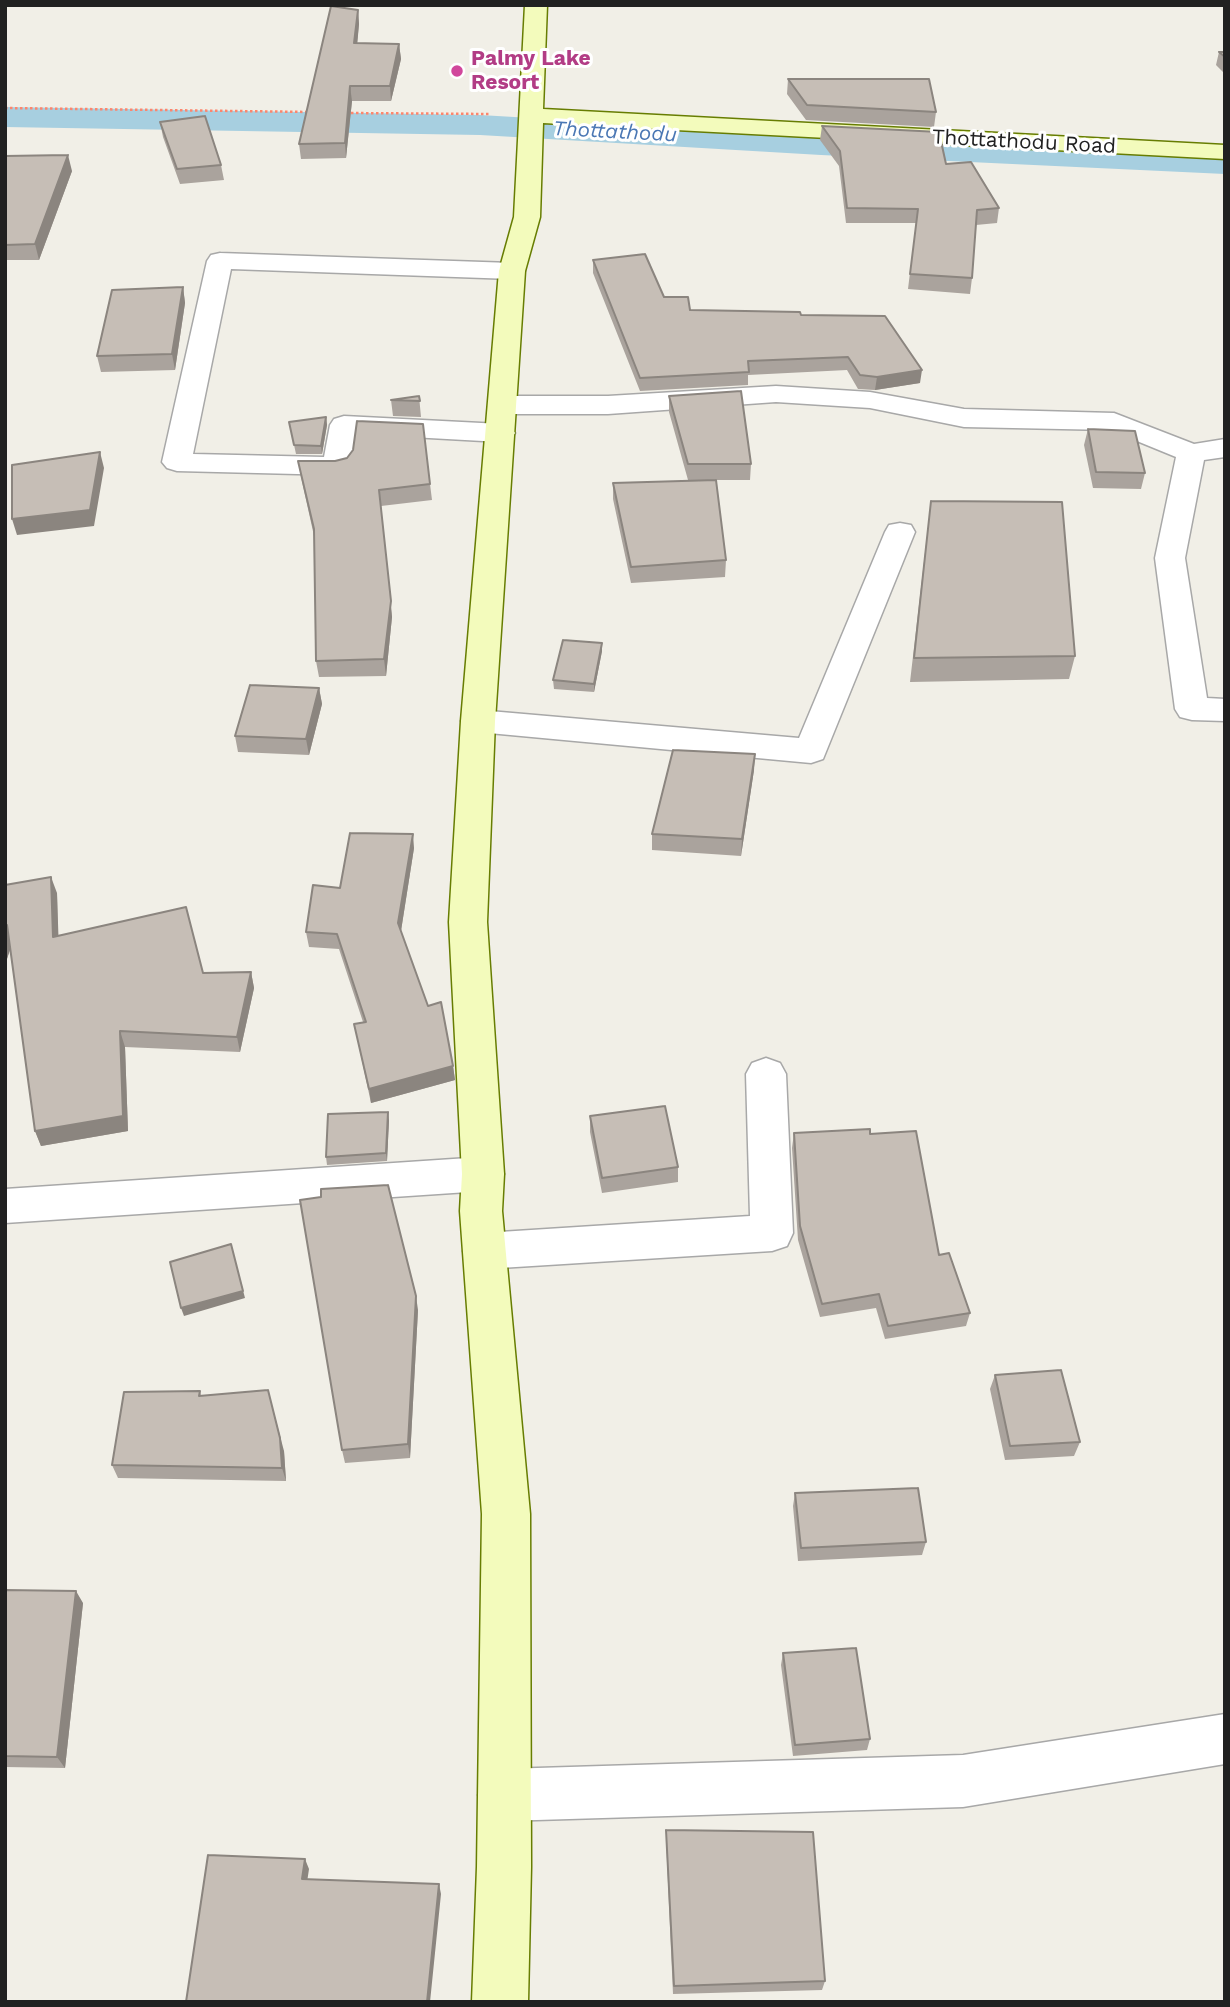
<!DOCTYPE html>
<html>
<head>
<meta charset="utf-8">
<style>
	body { margin:0 }
	#map { position:relative; width:1230px; height:2007px; overflow:hidden; background:#f1efe7; font-family:"Work Sans",sans-serif }
	canvas { display:block }
	.frame { position:absolute; inset:0; border:7px solid #212121; pointer-events:none }
</style>
</head>
<body>
<div id="map">
<canvas width="1230" height="2007"></canvas>
<div class="frame"></div>
</div>
<script>
const context = document.querySelector('canvas').getContext('2d');
context.lineJoin = 'round';
const toPath = rows => new Path2D(rows.map(r => 'M' + r).join(''));
function fillPath(path, color) { context.fillStyle = color; context.fill(path, 'evenodd'); }
function stroke(path, color, width, dash) { context.strokeStyle = color; context.lineWidth = width; context.lineCap = dash ? 'butt' : 'round'; context.setLineDash(dash || []); context.stroke(path); }
function drawText(font, color, halo, rows, align = 'center') {
  context.font = font + ' "Work Sans",sans-serif'; context.lineWidth = 6; context.setLineDash([]); context.textBaseline = 'middle'; context.strokeStyle = halo; context.fillStyle = color; for (const [text, x, y, turn = 0] of rows) {
    context.save(); context.translate(x, y); context.rotate((+turn || 0) * Math.PI / 180); context.textAlign = isNaN(turn) ? turn : align; if (halo) context.strokeText(text, 0, 0); context.fillText(text, 0, 0); context.restore();
  }
}
fillPath(toPath([
	[5,107,480,115,821,135,1225,154,1225,174,821,155,480,135,5,127,5,107]
]), '#a7cfe0');
const street = toPath([
	[220,253,512,263,521,265,525,271,521,277,512,279,231,269,193,454,324,457,330,425,334,419,344,416,501,424,511,427,515,433,511,439,501,442,357,434,352,466,347,472,337,475,177,471,167,468,162,462,207,261,211,255,220,253],
	[776,386,870,392,964,409,1114,413,1194,444,1225,439,1225,457,1204,460,1185,558,1207,698,1225,699,1225,721,1192,720,1180,717,1175,709,1155,558,1176,457,1110,430,964,427,870,408,776,402,608,414,503,414,493,411,489,405,493,399,503,396,608,396,776,386],
	[900,523,911,525,915,532,823,759,811,763,478,732,466,729,461,721,466,713,478,710,799,738,885,532,889,525,900,523],
	[766,1058,780,1063,786,1074,793,1233,787,1246,772,1251,484,1269,469,1264,463,1251,469,1238,484,1233,750,1216,746,1074,752,1063,766,1058],
	[483,1157,498,1162,504,1174,498,1186,483,1191,5,1223,5,1189,483,1157],
	[1225,1714,1225,1764,963,1807,504,1821,486,1813,478,1795,486,1777,504,1769,963,1755,1225,1714]
]);
const secondary = toPath([
	[525,5,547,5,543,109,1225,145,1225,159,543,123,540,217,525,271,495,721,487,922,504,1174,502,1211,530,1514,531,1867,528,2002,472,2002,477,1867,482,1514,460,1211,462,1174,449,922,461,721,499,271,514,217,525,5]
]);
stroke(street, '#a8a8a8', 3);
stroke(secondary, '#677d02', 3);
stroke(toPath([
	[5,108,312,112],
	[346,113,491,114]
]), '#fd866d', 2.5, [2.5, 2.5]);
fillPath(street, '#fff');
fillPath(secondary, '#f3fbbc');
fillPath(toPath([
	[358,10,359,24,357,43,399,44,401,59,391,101,352,101,346,158,301,159,299,144],
	[1219,52,1225,52,1225,74,1216,65],
	[788,79,936,112,934,127,806,120,787,94],
	[160,122,221,165,224,180,180,184,163,137],
	[822,126,946,164,999,208,997,223,976,225,972,278,970,294,908,289,916,223,846,223,839,166,820,140],
	[5,156,72,171,39,260,5,260],
	[593,260,690,310,801,315,920,383,875,390,858,389,847,370,748,375,748,385,640,391,593,273],
	[183,287,185,303,175,370,101,372,97,356],
	[419,396,421,417,393,416,391,400],
	[669,396,751,464,750,480,688,480,669,412],
	[326,417,327,425,322,454,296,454,289,422],
	[1088,429,1145,473,1141,489,1093,488,1084,445],
	[298,461,430,484,432,500,381,506,392,617,386,676,319,677,316,661,314,536,301,477],
	[613,483,726,560,725,577,631,583,613,499],
	[931,501,1075,656,1069,679,910,682],
	[602,643,602,651,594,692,554,689,553,680],
	[319,688,322,704,309,755,238,752,235,736],
	[754,770,741,856,652,850,652,834],
	[414,848,401,931,428,1006,453,1066,455,1080,371,1103,354,1024,363,1022,339,949,309,947,306,932,340,888],
	[5,885,57,893,58,936,203,973,251,972,254,988,240,1052,125,1047,128,1131,41,1146,35,1131,10,949,5,965],
	[590,1116,678,1167,678,1182,602,1193,590,1132],
	[389,1120,387,1161,327,1165,326,1157],
	[794,1133,870,1134,970,1313,966,1326,885,1339,876,1308,820,1317,798,1240,792,1148],
	[418,1310,410,1458,345,1463,342,1450],
	[995,1375,1080,1442,1074,1456,1005,1460,990,1389],
	[200,1391,201,1396,284,1451,286,1481,118,1478,112,1465],
	[795,1493,926,1542,922,1555,798,1561,793,1506],
	[5,1590,83,1603,65,1768,5,1767],
	[783,1653,870,1739,867,1750,793,1756,781,1665],
	[666,1830,825,1981,822,1990,673,1994,666,1840]
]), '#aaa39d');
fillPath(toPath([
	[358,10,359,24,356,58,354,43],
	[399,44,401,59,391,101,390,86],
	[350,86,352,101,346,158,345,143],
	[68,155,72,171,39,260,35,244],
	[183,287,185,303,175,370,172,354],
	[922,370,920,383,875,390,877,377],
	[326,417,327,425,322,454,321,446],
	[100,452,104,468,94,526,17,535,12,519],
	[379,490,392,617,386,676,384,659],
	[602,643,602,651,594,692,594,684],
	[319,688,322,704,309,755,306,739],
	[755,754,754,770,741,856,742,839],
	[413,834,414,848,400,937,398,923],
	[51,877,57,893,59,953,53,937],
	[7,925,13,941,5,965,5,931],
	[251,972,254,988,240,1052,237,1037],
	[120,1031,125,1047,128,1131,41,1146,35,1131],
	[453,1066,455,1080,371,1103,369,1089],
	[388,1112,389,1120,387,1161,386,1153],
	[231,1244,245,1298,184,1316,181,1308],
	[416,1296,418,1310,410,1458,408,1444],
	[268,1390,284,1451,286,1481,282,1468],
	[76,1591,83,1603,65,1768,57,1757],
	[305,1859,309,1869,306,1889,302,1879],
	[439,1884,441,1894,430,2002,427,2002]
]), '#8b857f');
const building = toPath([
	[331,6,358,10,354,43,399,44,390,86,350,86,345,143,299,144,331,6],
	[1219,52,1225,52,1225,57,1219,52],
	[788,79,929,79,936,112,807,105,788,79],
	[205,116,221,165,177,169,160,122,205,116],
	[822,126,939,132,946,164,971,162,999,208,977,210,972,278,910,274,918,209,847,208,840,151,822,126],
	[68,155,35,244,5,245,5,156,68,155],
	[645,254,664,297,688,297,690,310,800,312,801,315,885,316,922,370,877,377,860,375,848,357,748,361,749,372,640,378,593,260,645,254],
	[183,287,172,354,97,356,112,290,183,287],
	[741,391,751,464,688,464,669,396,741,391],
	[419,396,420,401,391,400,419,396],
	[326,417,321,446,294,445,289,422,326,417],
	[357,421,423,424,430,484,379,490,391,601,384,659,316,661,314,529,298,461,335,461,347,458,353,450,357,421],
	[1088,429,1135,431,1145,473,1096,472,1088,429],
	[100,452,90,510,12,519,12,465,100,452],
	[716,480,726,560,631,567,613,483,716,480],
	[931,501,1062,502,1075,656,914,658,931,501],
	[563,640,602,643,594,684,553,680,563,640],
	[250,685,319,688,306,739,235,736,250,685],
	[673,750,755,754,742,839,652,834,673,750],
	[350,833,413,834,398,923,428,1006,441,1002,453,1066,369,1089,354,1024,366,1022,337,934,306,932,313,885,340,888,350,833],
	[51,877,53,937,186,907,203,973,251,972,237,1037,120,1031,123,1116,35,1131,7,925,5,931,5,885,51,877],
	[665,1106,678,1167,602,1178,590,1116,665,1106],
	[388,1112,386,1153,326,1157,328,1114,388,1112],
	[870,1129,870,1134,916,1131,939,1255,949,1253,970,1313,888,1326,879,1294,822,1304,800,1226,794,1133,870,1129],
	[388,1185,416,1296,408,1444,342,1450,300,1200,321,1197,321,1189,388,1185],
	[231,1244,243,1291,181,1308,170,1262,231,1244],
	[1061,1370,1080,1442,1010,1446,995,1375,1061,1370],
	[268,1390,280,1438,282,1468,112,1465,124,1392,200,1391,199,1396,268,1390],
	[918,1488,926,1542,801,1548,795,1493,918,1488],
	[5,1590,76,1591,57,1757,5,1756,5,1590],
	[856,1648,870,1739,795,1745,783,1653,856,1648],
	[666,1830,813,1832,825,1981,674,1986,666,1830],
	[208,1855,305,1859,302,1879,439,1884,427,2002,186,2002,208,1855]
]);
fillPath(building, '#c6beb6');
stroke(building, '#8b857f', 2);
for (const [x, y, r, color] of [
	[457,71,7,"#d1479c"]
]) { const dot = new Path2D(); dot.arc(x, y, r, 0, 2 * Math.PI); context.fillStyle = color; context.fill(dot); stroke(dot, '#fff', 2.5); }
drawText('bold 21px', '#b23c85', '#fff', [
	["Palmy Lake",471,59],
	["Resort",471,83]
], 'left');
drawText('italic 21px', '#4a77b4', '#fff', [
	["Thottathodu",615,132,3]
]);
drawText('21px', '#212121', '#fff', [
	["Thottathodu Road",1024,142,3]
]);
</script>
</body>
</html>
